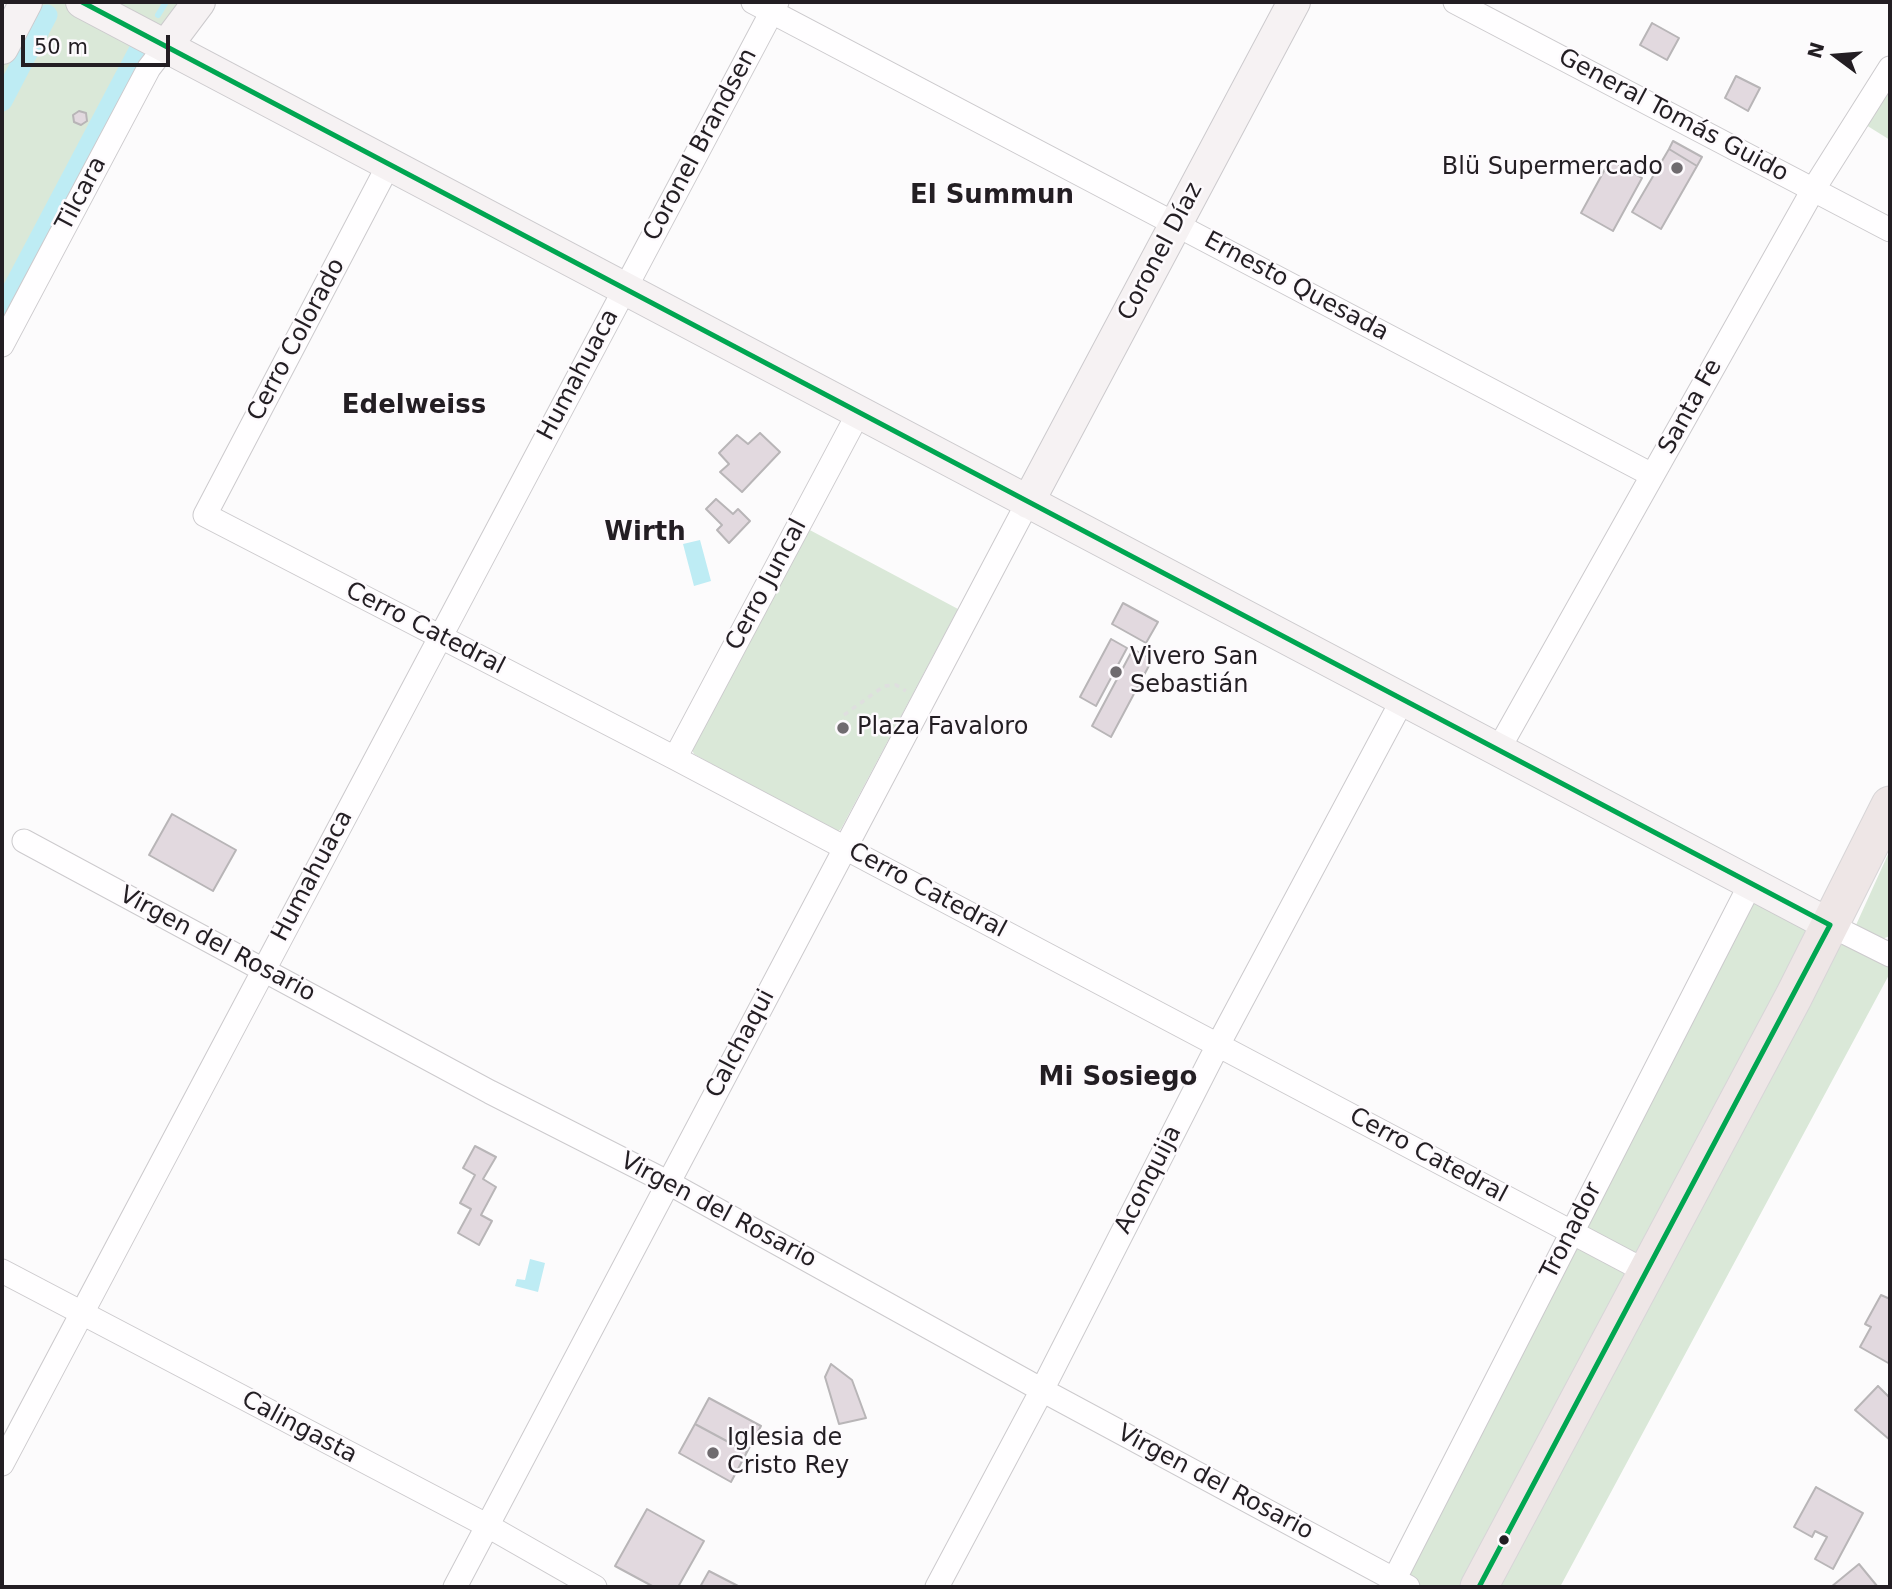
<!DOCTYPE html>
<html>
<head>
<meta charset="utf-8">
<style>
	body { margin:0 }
	#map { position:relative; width:1892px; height:1589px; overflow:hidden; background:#fcfbfc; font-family:"DejaVu Sans",sans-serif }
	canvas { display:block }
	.frame { position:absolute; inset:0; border:4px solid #231e23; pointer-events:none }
	.north { position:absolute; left:1801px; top:21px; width:70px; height:70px; -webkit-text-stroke:5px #fdfafd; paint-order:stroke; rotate:286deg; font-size:19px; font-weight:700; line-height:28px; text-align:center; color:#231e23 }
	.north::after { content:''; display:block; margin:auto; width:24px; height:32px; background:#231e23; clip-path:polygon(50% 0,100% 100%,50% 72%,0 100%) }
	.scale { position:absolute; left:21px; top:35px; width:149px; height:32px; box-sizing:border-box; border:4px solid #231e23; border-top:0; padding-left:9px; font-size:21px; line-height:24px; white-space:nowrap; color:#231e23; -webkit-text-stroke:5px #fdfafd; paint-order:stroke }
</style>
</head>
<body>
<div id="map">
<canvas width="1892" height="1589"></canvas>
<div class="frame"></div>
<div class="north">N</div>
<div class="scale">50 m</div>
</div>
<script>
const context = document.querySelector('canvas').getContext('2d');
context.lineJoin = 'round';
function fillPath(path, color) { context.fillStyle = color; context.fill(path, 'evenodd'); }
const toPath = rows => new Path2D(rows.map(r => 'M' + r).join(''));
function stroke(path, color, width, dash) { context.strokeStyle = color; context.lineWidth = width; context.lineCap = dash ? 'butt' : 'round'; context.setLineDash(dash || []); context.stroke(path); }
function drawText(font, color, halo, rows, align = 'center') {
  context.font = font + ' "DejaVu Sans",sans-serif'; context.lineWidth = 5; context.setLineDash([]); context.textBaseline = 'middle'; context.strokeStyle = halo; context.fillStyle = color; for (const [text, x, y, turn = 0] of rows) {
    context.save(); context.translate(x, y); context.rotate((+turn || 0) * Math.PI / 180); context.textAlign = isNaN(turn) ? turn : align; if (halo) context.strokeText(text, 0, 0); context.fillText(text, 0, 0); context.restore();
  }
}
fillPath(toPath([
	[26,2,199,2,2,345,2,48],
	[1890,88,1890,140,1866,125],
	[806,528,958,609,841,829,836,833,832,833,694,754,691,748],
	[1890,850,1890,936,1882,939,1865,933,1856,925],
	[1751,883,1890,955,1890,973,1560,1587,1408,1587,1394,1580]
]), '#dae8d8');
fillPath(toPath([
	[700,540,711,581,694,586,683,544],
	[530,1259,545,1263,538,1292,515,1286,517,1279,525,1280]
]), '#beecf4');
stroke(toPath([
	[158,15,166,2]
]), '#beecf4', 6);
stroke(toPath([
	[2,101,47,15],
	[2,310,141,47]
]), '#beecf4', 21);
const building = toPath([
	[1652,23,1679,38,1667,60,1640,45,1652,23],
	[1736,76,1760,88,1748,111,1725,98,1736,76],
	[79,111,86,113,87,121,81,125,74,122,73,115,79,111],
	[1673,141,1702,157,1697,166,1669,149,1673,141],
	[1669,149,1697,166,1661,229,1632,212,1669,149],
	[1610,160,1642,178,1613,231,1581,213,1610,160],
	[760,433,780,452,742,492,720,472,729,464,719,453,737,435,748,444,760,433],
	[716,499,733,514,738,509,750,521,729,543,717,530,722,525,706,509,716,499],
	[1123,603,1158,622,1146,643,1112,624,1123,603],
	[1111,639,1127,648,1096,706,1080,697,1111,639],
	[1133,649,1152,660,1111,737,1092,726,1133,649],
	[172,814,236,850,213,891,149,855,172,814],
	[475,1146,496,1157,483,1179,496,1187,481,1215,492,1221,479,1245,458,1233,471,1209,460,1203,475,1175,463,1168,475,1146],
	[1881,1295,1890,1299,1890,1364,1860,1347,1871,1327,1865,1324,1881,1295],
	[831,1364,852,1380,866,1418,839,1424,825,1377,831,1364],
	[1878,1386,1890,1398,1890,1440,1855,1410,1878,1386],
	[709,1398,761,1426,747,1452,695,1424,709,1398],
	[695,1424,747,1452,731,1482,679,1453,695,1424],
	[1816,1487,1863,1513,1833,1569,1815,1559,1827,1537,1815,1531,1812,1537,1794,1527,1816,1487],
	[647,1509,704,1541,678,1587,654,1587,615,1566,647,1509],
	[1859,1564,1877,1586,1831,1587,1859,1564],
	[709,1571,740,1587,700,1587,709,1571]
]);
fillPath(building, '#e2d9df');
stroke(building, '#b8b5b7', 2);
const street = toPath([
	[753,2,1652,475],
	[1455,2,1890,230],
	[389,164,205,515,675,758,1647,1272],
	[2,345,149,68,166,46],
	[1498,750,1813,190,1890,68],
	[675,758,859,412],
	[24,841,490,1092,667,1182,1042,1390,1408,1587],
	[1830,925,1890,955],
	[2,1271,488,1526,595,1587],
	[2,1464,777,2],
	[1394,1580,1751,883],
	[455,1587,1028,502],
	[937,1587,1042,1390,1218,1045,1403,699]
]);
const secondary = toPath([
	[82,2,1830,925],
	[166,46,199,2],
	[2,48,26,2],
	[1028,502,1294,2]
]);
const primary = toPath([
	[1479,1587,1794,996,1890,805]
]);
stroke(street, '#cccacd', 25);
stroke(secondary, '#cccacd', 34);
stroke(primary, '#d7d5d7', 39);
stroke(toPath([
	[844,715,884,686,896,685,906,691]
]), '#dfdfdf', 3.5, [5, 5]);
stroke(street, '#fffeff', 23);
stroke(secondary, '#f6f2f3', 32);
stroke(primary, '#eee6e6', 37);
stroke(toPath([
	[82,2,1830,925,1479,1587]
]), '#00a651', 5);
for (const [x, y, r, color] of [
	[1677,168,7,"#6f6b6f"],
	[1116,672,7,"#6f6b6f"],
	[843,728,7,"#6f6b6f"],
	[713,1453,7,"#6f6b6f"],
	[1504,1540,6,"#231e23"]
]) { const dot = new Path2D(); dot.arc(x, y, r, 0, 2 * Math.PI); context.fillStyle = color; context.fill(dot); stroke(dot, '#fdfafd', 2.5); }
drawText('24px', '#231e23', '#fdfafd', [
	["General Tomás Guido",1673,116,28],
	["Coronel Brandsen",701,145,-62],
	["Tilcara",82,194,-62],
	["Coronel Díaz",1161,252,-62],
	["Ernesto Quesada",1296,287,28],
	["Cerro Colorado",297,340,-62],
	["Humahuaca",579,375,-62],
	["Santa Fe",1691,407,-61],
	["Cerro Juncal",767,585,-62],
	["Cerro Catedral",425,629,27],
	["Humahuaca",313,876,-62],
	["Cerro Catedral",927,891,28],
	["Virgen del Rosario",217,945,28],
	["Calchaqui",741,1044,-62],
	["Cerro Catedral",1428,1156,28],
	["Aconquija",1149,1180,-63],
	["Virgen del Rosario",718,1211,28],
	["Tronador",1572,1231,-63],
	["Calingasta",299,1428,28],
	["Virgen del Rosario",1215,1483,28]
]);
drawText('24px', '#231e23', '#fdfafd', [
	["Blü Supermercado",1663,168,"right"],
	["Vivero San",1130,658],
	["Sebastián",1130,686],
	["Plaza Favaloro",857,728],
	["Iglesia de",727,1439],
	["Cristo Rey",727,1467]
], 'left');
drawText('bold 26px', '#231e23', '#fdfafd', [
	["El Summun",992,196],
	["Edelweiss",414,406],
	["Wirth",645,533],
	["Mi Sosiego",1118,1078]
]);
</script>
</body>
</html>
